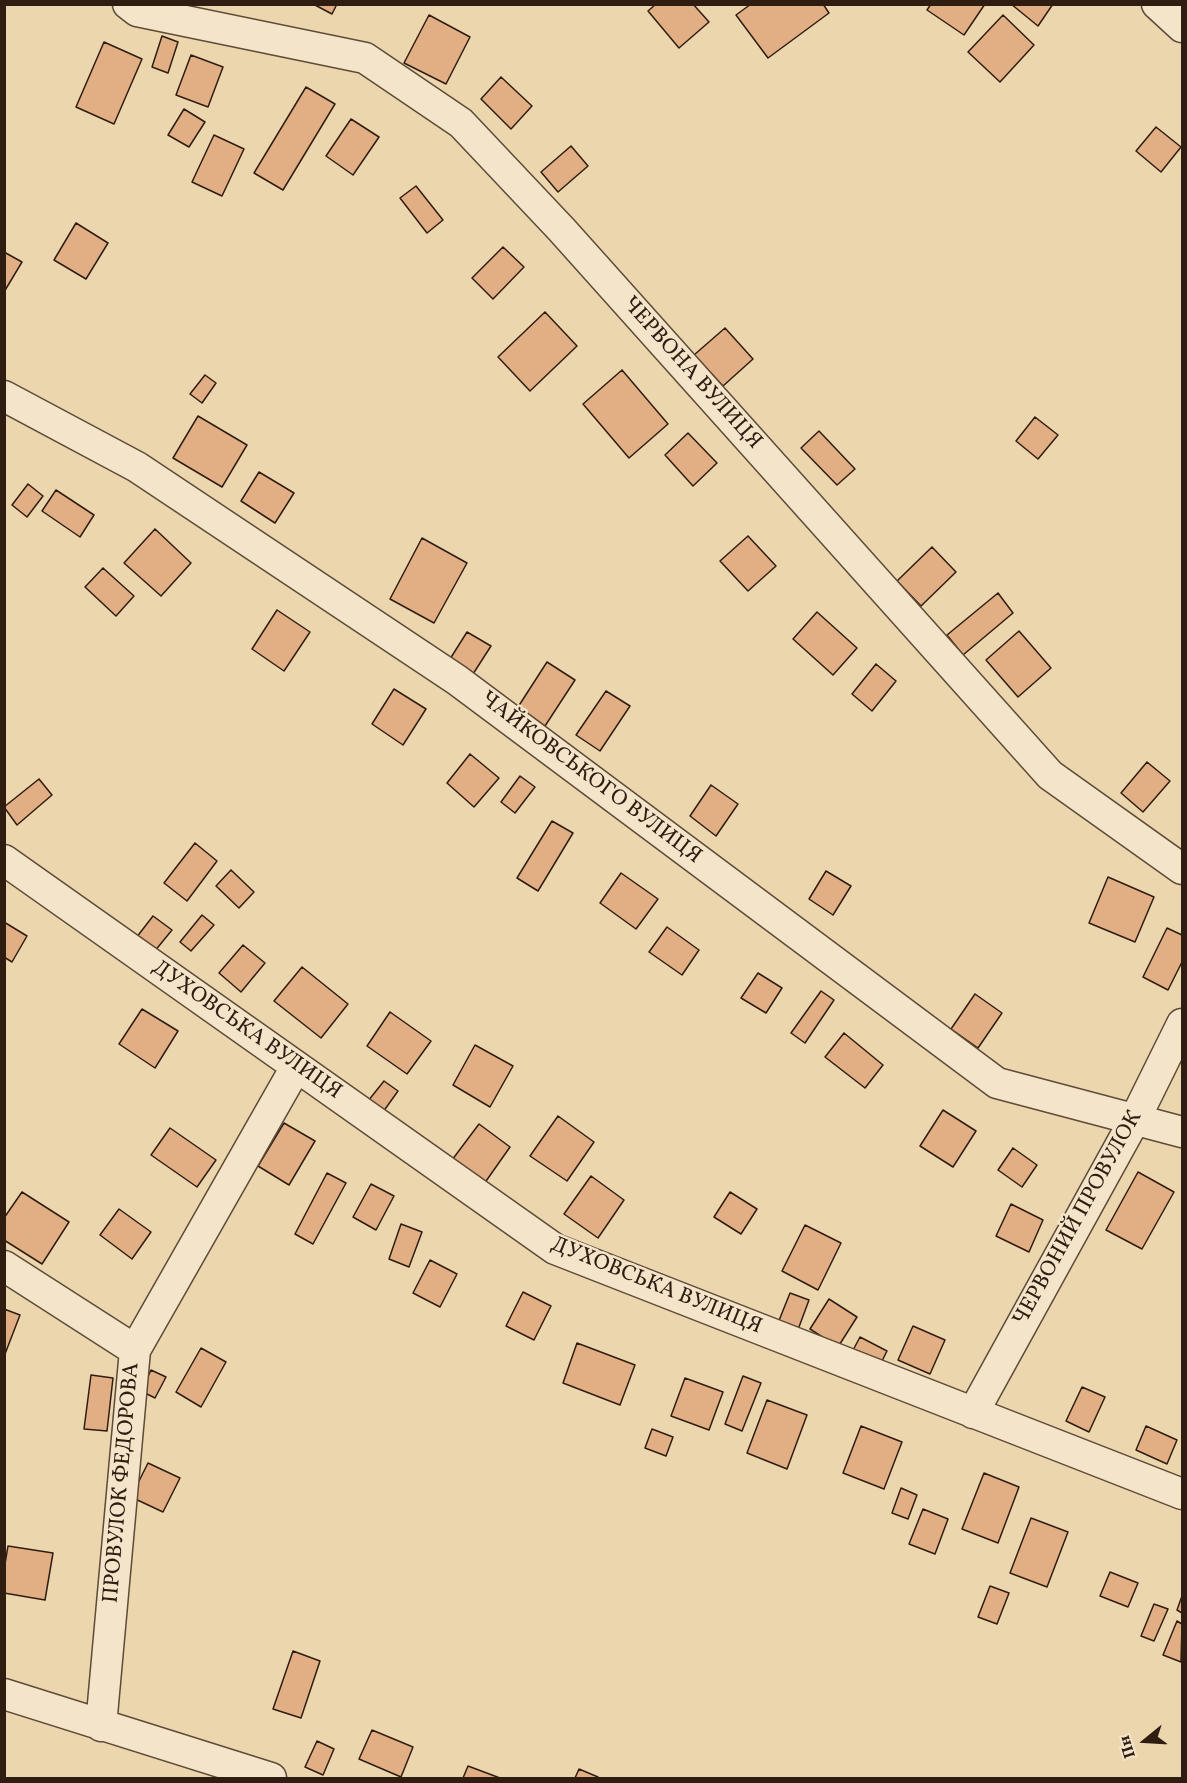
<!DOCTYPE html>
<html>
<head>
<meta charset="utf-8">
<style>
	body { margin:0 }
	#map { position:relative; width:1187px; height:1783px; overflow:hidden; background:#ecd6ae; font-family:Vollkorn,serif }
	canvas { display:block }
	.frame { position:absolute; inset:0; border:6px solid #2f1d11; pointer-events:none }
	.north { position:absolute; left:1115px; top:1711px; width:60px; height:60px; -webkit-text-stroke:4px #f3e4ca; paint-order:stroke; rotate:252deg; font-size:16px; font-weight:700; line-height:24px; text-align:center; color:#2f1d11 }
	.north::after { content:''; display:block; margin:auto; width:21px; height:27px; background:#2f1d11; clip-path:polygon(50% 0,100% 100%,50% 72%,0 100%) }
</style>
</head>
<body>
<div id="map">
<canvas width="1187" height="1783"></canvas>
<div class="frame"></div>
<div class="north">Пн</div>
</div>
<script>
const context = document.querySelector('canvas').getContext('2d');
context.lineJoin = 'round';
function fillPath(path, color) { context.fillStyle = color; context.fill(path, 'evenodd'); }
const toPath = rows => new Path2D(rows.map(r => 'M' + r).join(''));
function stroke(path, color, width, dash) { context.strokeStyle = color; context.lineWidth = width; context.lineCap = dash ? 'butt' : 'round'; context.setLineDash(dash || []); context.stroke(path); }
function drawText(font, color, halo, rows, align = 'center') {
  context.font = font + ' Vollkorn,serif'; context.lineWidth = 5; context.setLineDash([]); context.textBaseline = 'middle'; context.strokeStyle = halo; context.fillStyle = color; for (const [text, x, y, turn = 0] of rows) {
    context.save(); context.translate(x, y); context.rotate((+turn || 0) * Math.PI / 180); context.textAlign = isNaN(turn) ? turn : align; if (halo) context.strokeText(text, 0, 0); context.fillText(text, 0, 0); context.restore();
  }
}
const building = toPath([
	[313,4,337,4,332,14,313,4],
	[656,4,693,4,709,22,679,48,648,11,656,4],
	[751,4,823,4,829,13,768,58,736,15,751,4],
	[931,4,985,4,964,35,927,10,931,4],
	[1011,4,1053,4,1038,26,1011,4],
	[429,15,470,37,446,84,404,63,429,15],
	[1003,15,1034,45,1000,82,968,52,1003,15],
	[162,36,178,42,168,73,152,67,162,36],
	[104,42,142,59,114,124,76,107,104,42],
	[191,55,223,67,208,107,176,95,191,55],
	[501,77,532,106,511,129,481,99,501,77],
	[306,87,335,104,283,190,254,173,306,87],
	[184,109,205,122,189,147,168,135,184,109],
	[351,119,379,137,353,175,326,156,351,119],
	[1156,127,1181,147,1161,172,1136,151,1156,127],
	[214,135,244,149,222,196,192,182,214,135],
	[571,146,588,166,558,192,541,172,571,146],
	[416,186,443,220,427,233,400,198,416,186],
	[76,223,108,243,86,279,54,260,76,223],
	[503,247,524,267,493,299,472,278,503,247],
	[4,252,22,262,4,292,4,252],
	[545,312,577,346,530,391,498,357,545,312],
	[725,328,753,359,723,386,694,355,725,328],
	[622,370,668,424,629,458,583,404,622,370],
	[205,375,216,383,202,403,190,394,205,375],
	[198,416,247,445,222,487,173,458,198,416],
	[1035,417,1058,435,1038,459,1016,441,1035,417],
	[819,431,855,469,837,485,801,448,819,431],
	[688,433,717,463,693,486,665,455,688,433],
	[259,472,294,493,275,523,241,501,259,472],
	[28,484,43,496,27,517,12,505,28,484],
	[56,490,94,515,80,537,42,511,56,490],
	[155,529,191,563,161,596,124,563,155,529],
	[748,536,776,566,748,591,720,561,748,536],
	[422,538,467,563,434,623,390,599,422,538],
	[932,547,956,572,921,606,897,581,932,547],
	[103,568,134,596,116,616,85,587,103,568],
	[998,593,1013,613,963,655,947,635,998,593],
	[277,610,310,632,284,671,252,649,277,610],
	[817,612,857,648,833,675,793,639,817,612],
	[1019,631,1051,668,1018,697,986,660,1019,631],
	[467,632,491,646,473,674,450,659,467,632],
	[547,662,575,680,545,726,518,707,547,662],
	[876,664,896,681,872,711,852,694,876,664],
	[394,689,426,709,403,745,372,724,394,689],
	[606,691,630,706,600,751,576,735,606,691],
	[470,754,499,778,474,807,447,783,470,754],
	[1147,762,1170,781,1143,812,1121,793,1147,762],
	[520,776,535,787,515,813,501,802,520,776],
	[39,779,52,795,17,825,4,807,39,779],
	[711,785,738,804,716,836,690,816,711,785],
	[552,821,573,833,538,891,517,878,552,821],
	[195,843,217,861,187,901,164,883,195,843],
	[231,870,254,892,239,908,216,886,231,870],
	[826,871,851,886,833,915,809,899,826,871],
	[621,873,658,899,636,929,600,903,621,873],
	[1108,877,1154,897,1135,942,1089,923,1108,877],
	[202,915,214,925,191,951,180,942,202,915],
	[153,916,172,930,154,952,136,938,153,916],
	[4,922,27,936,12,962,4,957,4,922],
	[667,927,699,950,682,975,649,952,667,927],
	[1167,928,1182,935,1182,962,1168,990,1143,977,1167,928],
	[243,945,265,963,241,992,219,973,243,945],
	[302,967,348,1004,321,1038,274,1001,302,967],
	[758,973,782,988,766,1013,741,998,758,973],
	[821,991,834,1000,805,1043,791,1033,821,991],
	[975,994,1002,1013,978,1048,951,1029,975,994],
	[142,1009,178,1031,155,1068,119,1044,142,1009],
	[390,1012,431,1041,407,1074,367,1046,390,1012],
	[844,1033,883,1065,865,1088,825,1057,844,1033],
	[475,1045,513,1066,490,1107,453,1085,475,1045],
	[384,1081,398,1091,383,1112,368,1101,384,1081],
	[943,1110,976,1131,953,1167,920,1146,943,1110],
	[558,1116,594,1142,567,1181,530,1156,558,1116],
	[284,1123,315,1141,289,1185,258,1166,284,1123],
	[479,1124,510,1147,484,1184,452,1160,479,1124],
	[170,1128,216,1160,197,1187,151,1155,170,1128],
	[1013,1148,1037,1165,1022,1187,998,1170,1013,1148],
	[1138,1172,1174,1192,1142,1249,1106,1230,1138,1172],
	[327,1173,346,1183,313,1244,295,1234,327,1173],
	[591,1176,624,1200,598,1238,564,1214,591,1176],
	[371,1184,394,1196,376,1230,353,1217,371,1184],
	[22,1192,69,1222,42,1264,4,1240,4,1218,22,1192],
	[730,1192,757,1209,741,1234,714,1217,730,1192],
	[1011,1204,1043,1220,1029,1252,996,1236,1011,1204],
	[119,1209,151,1232,132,1259,100,1235,119,1209],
	[401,1224,422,1232,409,1267,389,1259,401,1224],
	[805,1225,841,1243,818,1290,782,1271,805,1225],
	[430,1260,457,1274,440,1307,413,1293,430,1260],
	[523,1292,551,1306,534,1340,506,1326,523,1292],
	[790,1293,809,1300,796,1335,776,1328,790,1293],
	[829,1299,857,1317,838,1347,810,1329,829,1299],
	[4,1309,20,1315,5,1354,4,1354,4,1309],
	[913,1326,945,1340,930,1374,898,1360,913,1326],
	[860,1337,887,1351,878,1369,851,1354,860,1337],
	[577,1343,635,1365,620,1405,563,1383,577,1343],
	[201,1348,226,1362,201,1407,176,1392,201,1348],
	[151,1370,166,1377,155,1398,141,1391,151,1370],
	[91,1375,113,1378,107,1431,84,1429,91,1375],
	[743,1376,761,1383,742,1431,725,1424,743,1376],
	[685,1378,723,1392,709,1430,671,1416,685,1378],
	[1082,1387,1105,1397,1089,1432,1066,1421,1082,1387],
	[767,1400,807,1415,787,1469,747,1453,767,1400],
	[861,1426,902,1442,884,1489,843,1473,861,1426],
	[1146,1426,1177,1440,1167,1464,1136,1450,1146,1426],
	[652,1429,673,1437,666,1456,645,1448,652,1429],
	[148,1463,180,1478,163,1512,131,1497,148,1463],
	[984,1473,1019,1487,998,1543,962,1529,984,1473],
	[901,1488,917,1495,908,1519,892,1513,901,1488],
	[923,1509,948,1519,935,1554,909,1544,923,1509],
	[1031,1518,1068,1532,1047,1587,1010,1573,1031,1518],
	[8,1546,53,1553,45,1600,4,1593,4,1570,8,1546],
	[1110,1572,1138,1583,1128,1607,1100,1596,1110,1572],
	[990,1586,1009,1593,997,1624,978,1617,990,1586],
	[1182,1596,1182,1613,1177,1610,1182,1596],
	[1154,1604,1168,1609,1154,1641,1141,1636,1154,1604],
	[1177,1621,1182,1624,1181,1662,1163,1655,1177,1621],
	[293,1651,320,1661,301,1718,273,1709,293,1651],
	[372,1730,413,1747,401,1777,359,1759,372,1730],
	[317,1741,334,1749,323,1775,305,1767,317,1741],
	[468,1766,500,1778,463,1778,468,1766],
	[579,1769,598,1777,598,1778,575,1778,579,1769]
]);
fillPath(building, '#e2af85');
stroke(building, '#2f1d11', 1.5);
const minor = toPath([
	[128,4,137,11,365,58,461,123,562,230,1050,775,1182,869],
	[1157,4,1182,27],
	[4,396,137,467,457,680,997,1083,1182,1132],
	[4,860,555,1249,1182,1494],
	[4,1266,135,1350],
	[973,1413,1135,1119,1182,1024],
	[4,1694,271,1778],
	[101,1726,135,1350,296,1067]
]);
stroke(minor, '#5e4b38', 33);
stroke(minor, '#f3e4ca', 30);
drawText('22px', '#2f1d11', '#f3e4ca', [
	["ЧЕРВОНА ВУЛИЦЯ",691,374,48],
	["ЧАЙКОВСЬКОГО ВУЛИЦЯ",590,779,37],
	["ДУХОВСЬКА ВУЛИЦЯ",246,1031,35],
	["ЧЕРВОНИЙ ПРОВУЛОК",1079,1219,-61],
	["ДУХОВСЬКА ВУЛИЦЯ",656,1287,22],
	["ПРОВУЛОК ФЕДОРОВА",123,1483,-85]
]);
</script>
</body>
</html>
